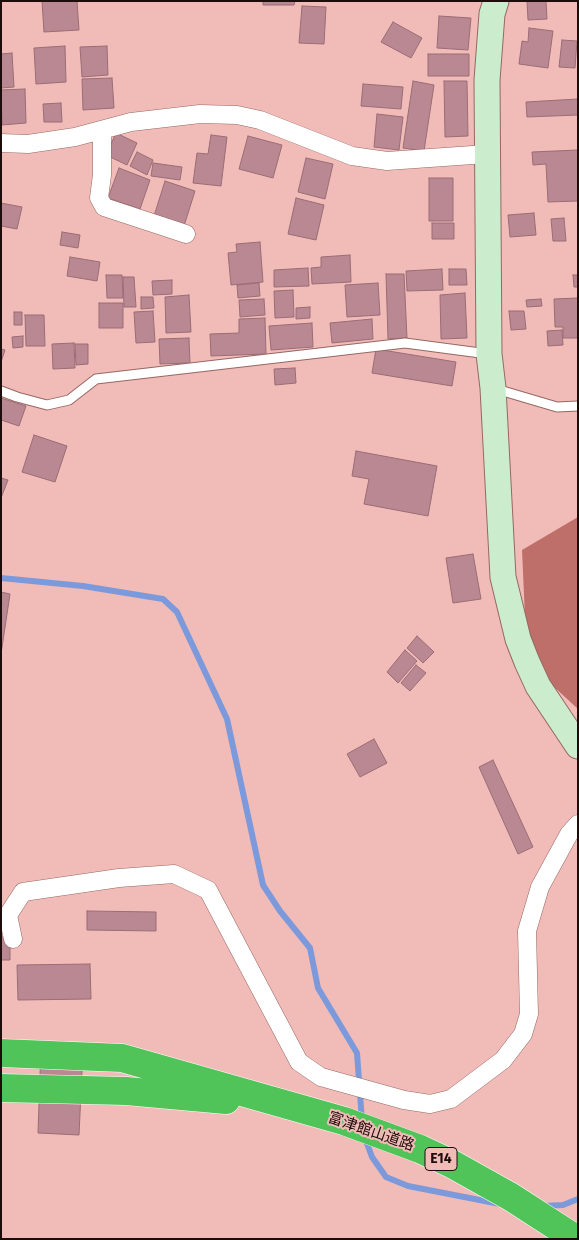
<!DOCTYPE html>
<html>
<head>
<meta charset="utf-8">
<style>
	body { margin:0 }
	#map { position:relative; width:579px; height:1240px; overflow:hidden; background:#f1bcb7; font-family:"Fira Sans",sans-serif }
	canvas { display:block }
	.frame { position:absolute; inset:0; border:2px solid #1e0c0b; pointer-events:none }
</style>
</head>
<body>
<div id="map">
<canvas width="579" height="1240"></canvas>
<div class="frame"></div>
</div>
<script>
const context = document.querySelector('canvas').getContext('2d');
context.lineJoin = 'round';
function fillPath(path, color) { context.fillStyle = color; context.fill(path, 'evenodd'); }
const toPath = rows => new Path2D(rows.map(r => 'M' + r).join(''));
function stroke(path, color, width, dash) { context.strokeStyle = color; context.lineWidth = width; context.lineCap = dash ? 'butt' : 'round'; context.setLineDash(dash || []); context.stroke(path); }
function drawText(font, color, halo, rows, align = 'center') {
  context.font = font + ' "Fira Sans","Noto Sans JP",sans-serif'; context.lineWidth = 4; context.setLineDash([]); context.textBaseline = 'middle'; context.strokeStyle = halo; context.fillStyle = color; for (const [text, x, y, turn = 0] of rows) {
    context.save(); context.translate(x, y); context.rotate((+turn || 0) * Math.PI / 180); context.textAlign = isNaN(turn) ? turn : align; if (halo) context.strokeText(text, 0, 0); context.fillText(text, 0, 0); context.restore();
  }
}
fillPath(toPath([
	[578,517,578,709,527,662,522,550]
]), '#bf6f69');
stroke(toPath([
	[1,578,83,586,163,599,177,612,227,719,263,885,280,911,310,948,318,988,357,1053,362,1121],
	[365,1138,372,1157,386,1177,408,1186,500,1204],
	[543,1206,563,1205,578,1199]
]), '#7c9adb', 6);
const building = toPath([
	[42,1,77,1,79,30,44,32,42,1],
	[263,1,295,1,294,5,263,5,263,1],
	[527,1,546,1,547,19,528,20,527,1],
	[302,6,326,7,324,44,299,43,302,6],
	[439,16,471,18,468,50,437,48,439,16],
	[393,22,422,38,411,58,381,42,393,22],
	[529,28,553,31,548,68,519,64,522,41,528,42,529,28],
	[562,40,577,41,575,68,559,67,562,40],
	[65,46,66,82,36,84,34,48,65,46],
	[107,46,108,75,82,77,80,47,107,46],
	[12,53,14,87,1,88,1,54,12,53],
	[428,54,469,54,469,76,428,76,428,54],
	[112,78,114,108,83,110,82,79,112,78],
	[413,81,434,85,424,151,403,148,413,81],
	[444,81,467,81,468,136,445,137,444,81],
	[363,84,403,87,401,109,361,106,363,84],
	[25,89,26,123,2,125,1,90,25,89],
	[578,99,578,115,527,117,526,102,578,99],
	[61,103,62,122,44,122,43,104,61,103],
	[377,114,403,117,399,150,374,147,377,114],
	[116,133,137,143,127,165,106,155,116,133],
	[211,135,227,137,221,186,193,183,197,153,208,154,211,135],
	[248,136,282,145,273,178,239,169,248,136],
	[578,150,578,201,548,202,546,164,533,165,532,152,578,150],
	[137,152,153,160,147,175,130,166,137,152],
	[306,158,333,164,325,199,298,192,306,158],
	[153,163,182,167,180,180,151,176,153,163],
	[119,168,150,180,140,209,108,198,119,168],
	[429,178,453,178,453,221,429,221,429,178],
	[165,181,195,191,184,226,154,216,165,181],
	[296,198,324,205,316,240,288,234,296,198],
	[1,203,22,207,17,229,1,226,1,203],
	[534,213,536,235,510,237,508,215,534,213],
	[564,218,566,241,553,241,551,219,564,218],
	[432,223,454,223,454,239,432,239,432,223],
	[62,232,80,235,78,248,60,245,62,232],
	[260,242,263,282,231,285,228,253,237,252,236,244,260,242],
	[350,255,351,282,312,284,311,268,321,267,321,257,350,255],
	[70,257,100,262,97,281,67,276,70,257],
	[308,268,309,286,274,287,274,270,308,268],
	[442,269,443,290,407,291,406,271,442,269],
	[449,269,466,269,467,285,449,285,449,269],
	[386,274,404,274,407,338,388,339,386,274],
	[106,275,122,275,123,298,107,298,106,275],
	[573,275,578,275,578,287,574,287,573,275],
	[123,277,134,277,136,307,124,307,123,277],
	[172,280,172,294,153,295,152,281,172,280],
	[259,283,260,296,238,298,237,285,259,283],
	[378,283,380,315,347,317,345,285,378,283],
	[293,290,294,317,275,318,274,291,293,290],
	[465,293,467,338,441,339,440,295,465,293],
	[189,295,191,332,166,333,165,297,189,295],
	[141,297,153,297,154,308,141,309,141,297],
	[578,298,578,338,563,338,563,327,555,327,554,299,578,298],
	[264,299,265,315,240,317,239,300,264,299],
	[541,299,542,306,527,307,526,300,541,299],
	[99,303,123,303,123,328,99,328,99,303],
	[310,307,310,318,296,319,296,308,310,307],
	[153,311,155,342,136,343,134,312,153,311],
	[509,311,524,311,526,329,511,330,509,311],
	[14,312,22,312,22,325,14,325,14,312],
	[25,315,44,315,45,346,26,346,25,315],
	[265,318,266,354,211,356,210,334,239,333,239,319,265,318],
	[372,319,373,339,332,343,330,323,372,319],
	[312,323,313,347,271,350,269,326,312,323],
	[562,330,563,345,548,346,547,331,562,330],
	[23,336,23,347,13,348,12,337,23,336],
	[189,338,190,363,160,364,159,339,189,338],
	[74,343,75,368,53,369,52,344,74,343],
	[75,344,88,344,88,364,76,365,75,344],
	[1,349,5,350,1,362,1,349],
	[376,349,456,362,452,386,372,373,376,349],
	[295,368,296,383,275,385,274,369,295,368],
	[1,398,26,406,19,426,1,420,1,398],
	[34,435,67,446,55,482,22,472,34,435],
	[356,451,437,466,428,516,364,504,369,479,352,476,356,451],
	[1,478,8,480,1,498,1,478],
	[473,554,481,599,453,603,446,558,473,554],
	[1,592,10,594,1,654,1,592],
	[417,636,434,652,423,663,407,648,417,636],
	[405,650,417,661,398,683,387,672,405,650],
	[416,665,426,673,410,691,401,683,416,665],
	[374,739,387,763,360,777,347,754,374,739],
	[493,760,533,847,518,854,479,767,493,760],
	[87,911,156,912,156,931,87,930,87,911],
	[1,937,10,937,10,960,1,960,1,937],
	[90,964,91,999,18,1000,17,965,90,964],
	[41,1047,83,1049,79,1135,38,1133,41,1047]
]);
fillPath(building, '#b98892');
stroke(building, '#9b6c76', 1);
const lane = toPath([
	[496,389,557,407,578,406],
	[1,391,17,397,47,405,69,400,96,379,405,343,488,354]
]);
const street = toPath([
	[102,130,102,175,99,198,104,207,186,234],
	[1,143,28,144,75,137,131,122,200,114,237,115,260,120,352,156,387,161,487,154],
	[13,939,8,915,23,892,119,878,174,874,208,890,299,1062,321,1077,404,1100,430,1104,451,1099,503,1060,523,1034,529,1014,527,931,540,887,569,834,578,824]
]);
const secondary = toPath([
	[496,1,492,14,487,80,489,354,493,388,503,577,518,639,527,662,538,686,578,746]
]);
const highway = toPath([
	[1,1053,122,1058,344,1121,420,1149,452,1164,511,1197,576,1239],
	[1,1088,126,1091,226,1100]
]);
stroke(lane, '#966763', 11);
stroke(street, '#966763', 19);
stroke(secondary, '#966763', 27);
stroke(highway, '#fff', 29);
stroke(lane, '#fff', 9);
stroke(street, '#fff', 18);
stroke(secondary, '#cbedcd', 25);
stroke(highway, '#51c459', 28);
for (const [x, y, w] of [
	[441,1159,32]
]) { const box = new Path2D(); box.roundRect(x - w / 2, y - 11.5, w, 23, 4); context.fillStyle = '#f1bcb7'; context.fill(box); stroke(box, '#1e0c0b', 1); }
drawText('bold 14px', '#1e0c0b', null, [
	["E14",441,1159]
]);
drawText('15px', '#1e0c0b', '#f1bcb7', [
	["富津館山道路",371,1132,19]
]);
</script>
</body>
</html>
